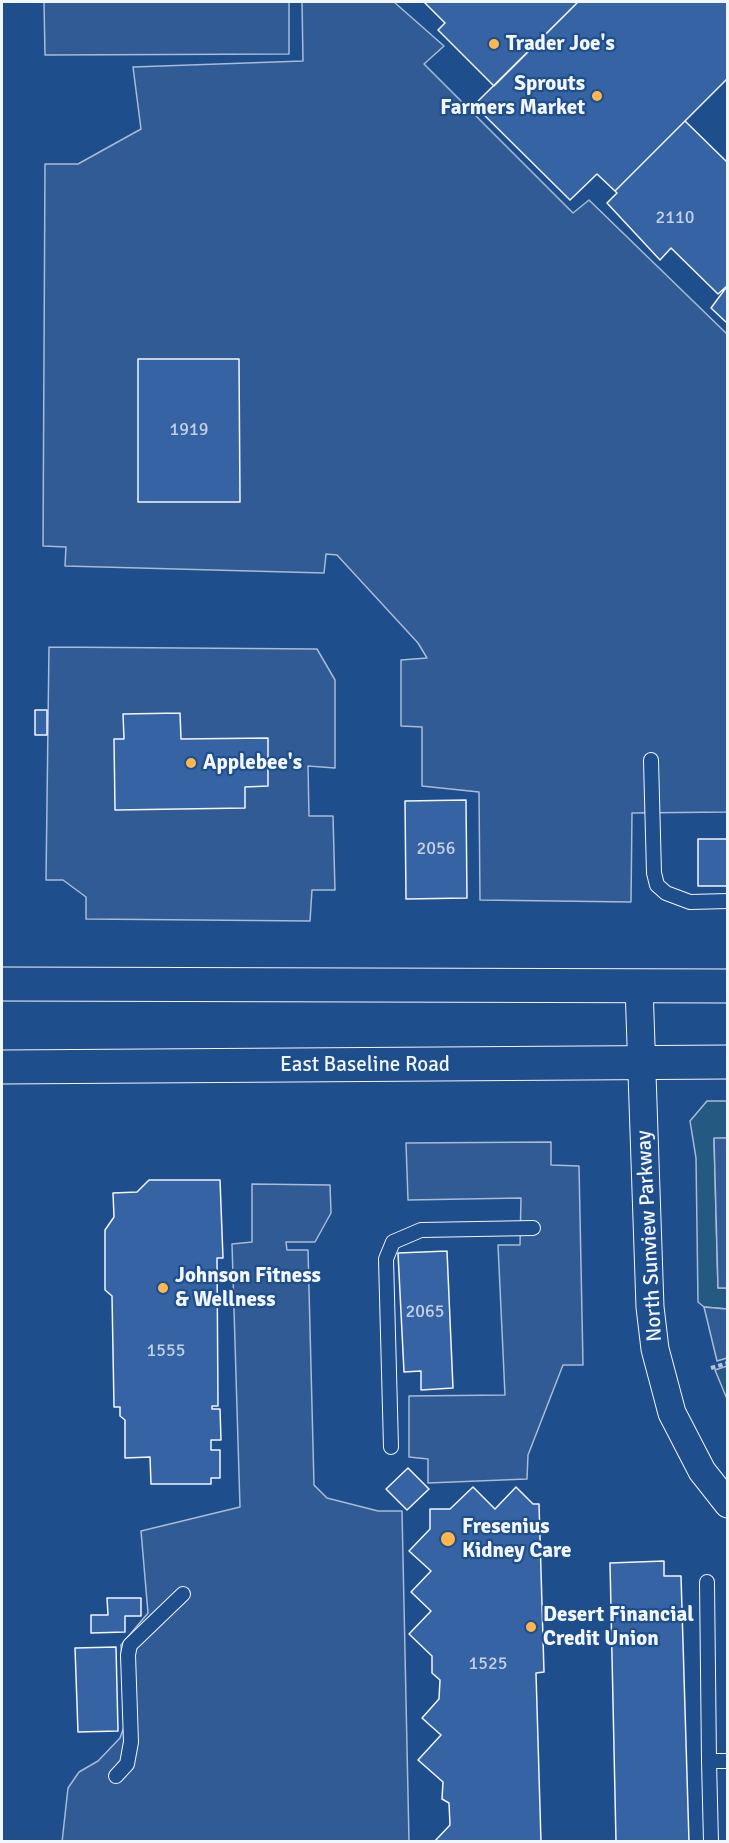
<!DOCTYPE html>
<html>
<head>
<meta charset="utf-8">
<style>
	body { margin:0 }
	#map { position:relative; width:729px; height:1843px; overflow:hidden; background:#1f4e8c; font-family:Signika,sans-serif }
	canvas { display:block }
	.frame { position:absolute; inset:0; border:3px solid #f2f6ff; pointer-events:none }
</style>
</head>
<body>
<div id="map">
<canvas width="729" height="1843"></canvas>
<div class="frame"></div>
</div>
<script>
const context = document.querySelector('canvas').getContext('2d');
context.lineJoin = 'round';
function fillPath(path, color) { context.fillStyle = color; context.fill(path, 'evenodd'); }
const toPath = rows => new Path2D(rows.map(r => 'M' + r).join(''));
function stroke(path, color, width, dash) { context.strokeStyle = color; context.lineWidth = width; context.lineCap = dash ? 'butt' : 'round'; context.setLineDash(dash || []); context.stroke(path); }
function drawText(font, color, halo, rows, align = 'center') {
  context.font = font + ' Signika,sans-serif'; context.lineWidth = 4.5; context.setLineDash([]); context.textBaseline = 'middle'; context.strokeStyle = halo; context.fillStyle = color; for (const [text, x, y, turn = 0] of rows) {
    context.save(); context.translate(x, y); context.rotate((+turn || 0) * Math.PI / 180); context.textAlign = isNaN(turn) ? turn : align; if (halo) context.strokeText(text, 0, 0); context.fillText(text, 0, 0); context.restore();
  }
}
const green = toPath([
	[707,1101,727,1101,727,1138,714,1139,718,1288,727,1288,727,1309,704,1307,698,1302,696,1158,690,1121,707,1101],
	[727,1366,728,1366,727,1399,715,1370,727,1366]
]);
fillPath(green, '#245a82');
stroke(green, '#a8bbd7', 1.5);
const parking = toPath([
	[44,2,289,2,289,54,45,55,44,2],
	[302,2,394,2,444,46,424,64,573,213,589,200,727,334,727,812,632,813,631,902,480,900,479,792,422,786,422,727,401,726,401,660,427,658,418,643,337,555,326,554,324,573,65,566,66,547,43,546,45,164,78,164,141,129,133,67,303,61,302,2],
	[49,647,317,649,335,680,335,768,308,766,309,816,333,816,335,890,312,890,310,921,86,919,86,897,63,880,46,880,49,647],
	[714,1138,727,1138,727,1288,718,1288,714,1138],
	[551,1142,551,1165,579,1166,583,1365,563,1365,528,1455,527,1479,428,1483,428,1459,409,1457,409,1396,505,1395,498,1245,520,1245,521,1198,408,1200,406,1143,551,1142],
	[252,1184,330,1185,331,1213,315,1242,286,1242,287,1250,308,1250,314,1485,327,1498,378,1511,402,1511,409,1841,62,1842,68,1788,79,1772,98,1761,120,1738,124,1727,121,1645,148,1613,141,1531,240,1507,232,1244,252,1242,252,1184],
	[704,1307,727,1309,727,1358,717,1361,704,1307]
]);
fillPath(parking, '#305b95');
stroke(parking, '#a8bbd7', 1.5);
const building = toPath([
	[424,2,578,2,494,86,438,30,445,23,424,2],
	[578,2,728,2,728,78,615,191,597,174,570,200,474,105,578,2],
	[685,121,728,163,728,285,718,294,671,248,660,260,607,203,617,193,615,191,685,121],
	[728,285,728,324,711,308,728,285],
	[138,359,239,359,240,502,138,502,138,359],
	[35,710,47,710,47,735,35,735,35,710],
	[180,713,181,739,268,738,268,786,245,787,245,808,115,810,114,739,124,739,123,714,180,713],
	[466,800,467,898,406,899,405,801,466,800],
	[698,839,728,839,728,886,698,886,698,839],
	[149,1180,220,1180,223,1258,217,1258,218,1406,212,1406,212,1409,220,1409,221,1440,211,1440,211,1450,220,1450,220,1478,211,1478,211,1484,151,1484,150,1457,125,1458,125,1420,120,1416,120,1407,114,1407,112,1296,105,1290,105,1230,114,1217,113,1193,137,1192,149,1180],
	[447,1251,453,1388,421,1390,421,1371,404,1372,398,1253,447,1251],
	[408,1468,429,1489,407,1510,386,1489,408,1468],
	[473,1487,495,1509,516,1487,533,1504,539,1504,544,1672,536,1673,541,1842,434,1842,450,1825,449,1803,442,1799,443,1782,418,1760,441,1735,422,1718,439,1699,440,1680,432,1673,432,1656,409,1634,431,1611,411,1592,431,1571,409,1551,430,1529,430,1509,450,1509,473,1487],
	[664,1561,664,1576,681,1576,689,1842,616,1842,610,1563,664,1561],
	[107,1598,141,1598,141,1616,125,1616,125,1632,91,1633,91,1615,108,1615,107,1598],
	[116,1647,118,1731,78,1732,75,1648,116,1647]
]);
fillPath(building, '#3563a3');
stroke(building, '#f2f6ff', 1.5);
const service = toPath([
	[651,760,654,873,657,885,666,893,690,902,728,901],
	[391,1447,386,1259,393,1242,421,1230,533,1228],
	[707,1582,709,1761],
	[116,1776,127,1764,131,1742,128,1655,130,1645,183,1594],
	[711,1842,709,1761,728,1761]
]);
const minor = toPath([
	[639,986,650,1307,655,1349,672,1413,702,1471,728,1504]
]);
const primary = toPath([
	[2,984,728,986],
	[2,1067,728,1062]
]);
stroke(service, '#f2f6ff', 16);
stroke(minor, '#f2f6ff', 29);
stroke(primary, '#f2f6ff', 35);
stroke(toPath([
	[711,1368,728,1363]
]), '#b3c4dc', 4, [4.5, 3]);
stroke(service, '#1f4e8c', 14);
stroke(minor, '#1f4e8c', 27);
stroke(primary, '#1f4e8c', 33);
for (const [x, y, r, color] of [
	[494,44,6,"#ffb74d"],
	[597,96,6,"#ffb74d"],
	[191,763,6,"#ffb74d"],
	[163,1288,6,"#ffb74d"],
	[448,1539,8,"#ffb74d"],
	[531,1627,6,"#ffb74d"]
]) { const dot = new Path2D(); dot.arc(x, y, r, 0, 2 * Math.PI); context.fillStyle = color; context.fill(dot); stroke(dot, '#1f4e8c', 2); }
drawText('18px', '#c3d1e8', null, [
	["2110",675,218],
	["1919",189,430],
	["2056",436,849],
	["2065",425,1312],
	["1555",166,1351],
	["1525",488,1664]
]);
drawText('bold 21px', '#f2f6ff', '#1f4e8c', [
	["Trader Joe's",506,44],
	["Sprouts",585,84,"right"],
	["Farmers Market",585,108,"right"],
	["Applebee's",203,763],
	["Johnson Fitness",175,1276],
	["& Wellness",175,1300],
	["Fresenius",462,1527],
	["Kidney Care",462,1551],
	["Desert Financial",543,1615],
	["Credit Union",543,1639]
], 'left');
drawText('21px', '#f2f6ff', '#1f4e8c', [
	["East Baseline Road",365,1065],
	["North Sunview Parkway",650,1236,-93]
]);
</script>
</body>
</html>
